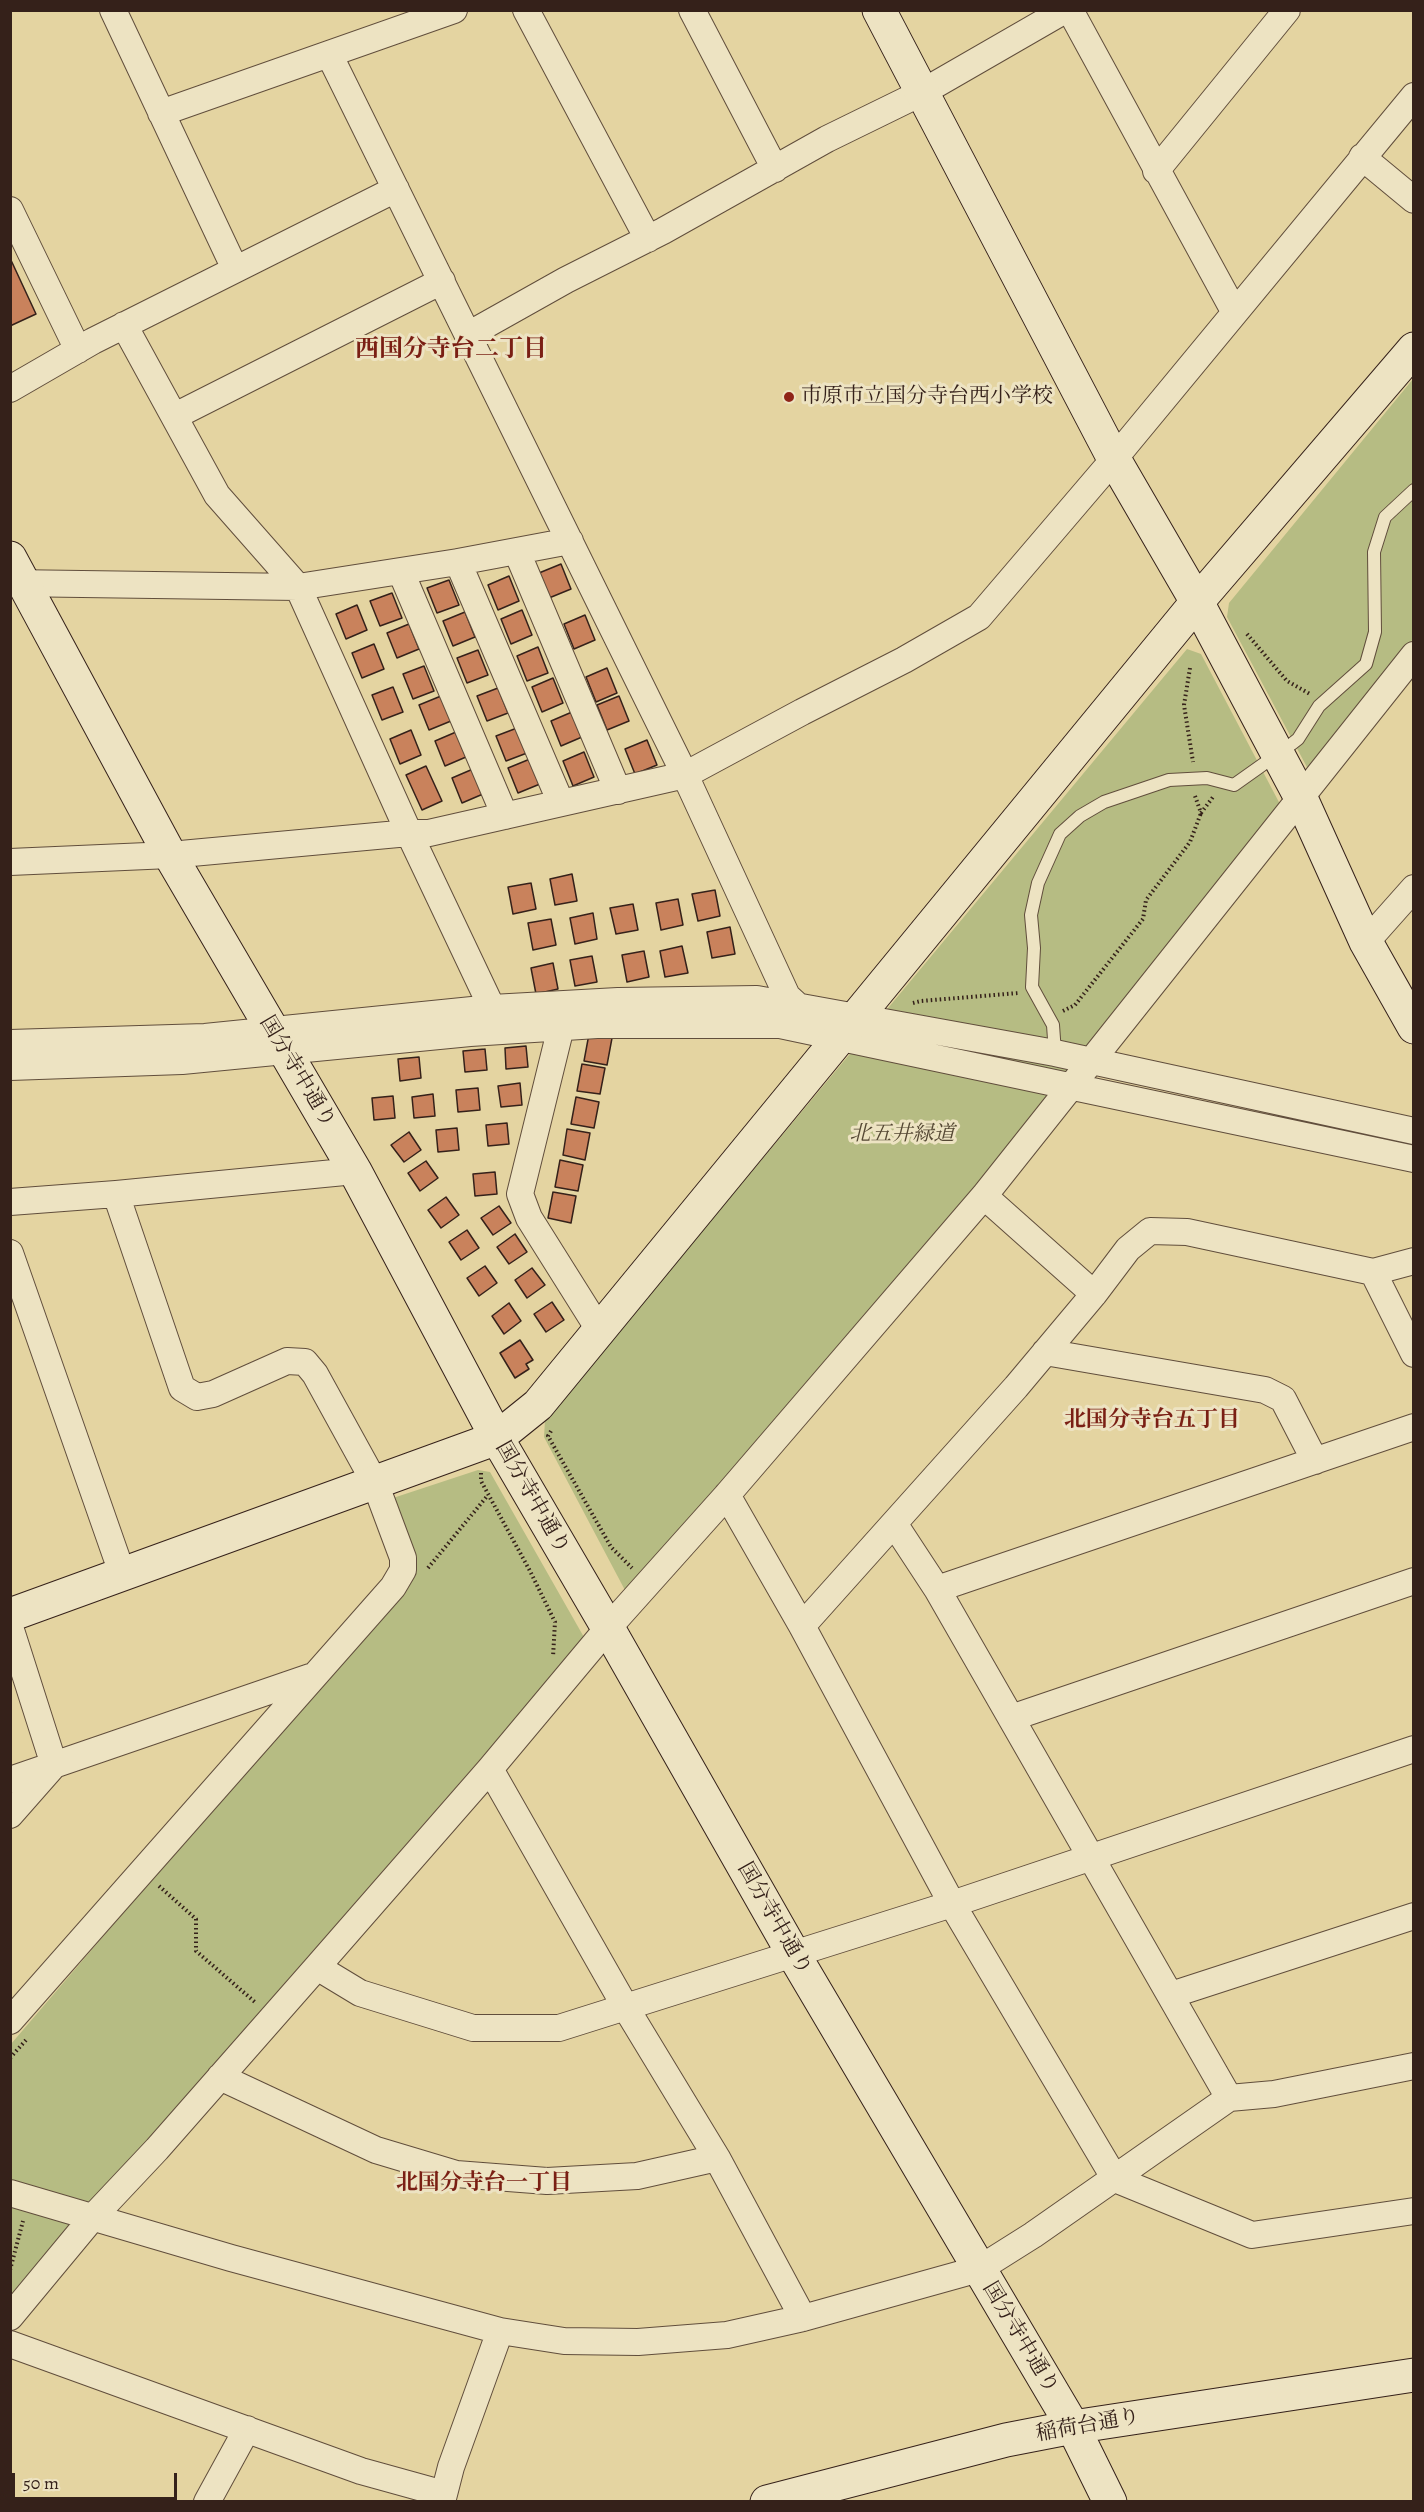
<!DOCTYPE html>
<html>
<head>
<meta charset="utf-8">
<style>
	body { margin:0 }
	#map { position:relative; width:1424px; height:2512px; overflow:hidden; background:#e4d4a1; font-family:Alegreya,serif }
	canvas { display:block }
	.frame { position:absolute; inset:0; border:12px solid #35211a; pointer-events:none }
	.scale { position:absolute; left:12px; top:2473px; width:165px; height:27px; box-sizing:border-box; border:3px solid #35211a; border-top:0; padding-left:8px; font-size:18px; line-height:21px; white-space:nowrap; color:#35211a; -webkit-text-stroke:4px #ede3c2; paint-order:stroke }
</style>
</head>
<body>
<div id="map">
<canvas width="1424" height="2512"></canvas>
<div class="frame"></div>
<div class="scale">50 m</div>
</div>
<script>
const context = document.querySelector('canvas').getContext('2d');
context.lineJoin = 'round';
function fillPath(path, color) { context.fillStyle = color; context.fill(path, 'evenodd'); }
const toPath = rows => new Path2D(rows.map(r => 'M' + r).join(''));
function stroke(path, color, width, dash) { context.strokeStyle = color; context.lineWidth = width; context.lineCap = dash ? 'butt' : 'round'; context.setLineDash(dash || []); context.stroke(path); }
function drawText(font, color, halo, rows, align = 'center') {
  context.font = font + ' Alegreya,"Noto Serif JP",serif'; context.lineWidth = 6; context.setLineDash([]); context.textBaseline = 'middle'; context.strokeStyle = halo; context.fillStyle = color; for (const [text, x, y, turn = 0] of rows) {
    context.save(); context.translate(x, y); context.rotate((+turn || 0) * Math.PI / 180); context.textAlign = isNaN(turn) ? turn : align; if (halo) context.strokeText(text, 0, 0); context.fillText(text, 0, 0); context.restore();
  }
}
fillPath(toPath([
	[1413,379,1413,639,1309,771,1227,617,1229,603],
	[1187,649,1201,654,1281,806,975,1193,627,1594,544,1437,545,1420],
	[478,1470,490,1472,585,1639,11,2297,11,2044,416,1571,393,1498]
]), '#b6bc83');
const building = toPath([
	[10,258,36,314,10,326,10,258],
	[561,564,571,589,549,598,539,573,561,564],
	[509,576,519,601,498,610,488,585,509,576],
	[449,580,459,605,437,613,427,588,449,580],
	[392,593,402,618,380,626,370,601,392,593],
	[357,605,367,630,346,639,336,614,357,605],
	[522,610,532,635,511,644,501,619,522,610],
	[465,612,475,637,453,646,443,621,465,612],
	[585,615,595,640,574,649,564,624,585,615],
	[409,624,419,649,397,658,387,633,409,624],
	[374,644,384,669,362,678,352,653,374,644],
	[538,647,548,673,527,681,517,656,538,647],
	[478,650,488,675,467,683,457,658,478,650],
	[424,666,434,691,413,699,403,674,424,666],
	[607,668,617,693,596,702,586,677,607,668],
	[553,678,563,703,542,712,532,687,553,678],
	[393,687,403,712,382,720,372,695,393,687],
	[498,688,508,713,487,721,477,696,498,688],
	[441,696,451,721,429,730,419,705,441,696],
	[619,696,629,721,607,730,597,705,619,696],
	[572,712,582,737,561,746,551,721,572,712],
	[517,728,527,753,506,761,496,736,517,728],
	[411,730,421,755,400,764,390,739,411,730],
	[456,732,466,757,445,766,435,741,456,732],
	[647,740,657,765,635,774,625,749,647,740],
	[584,752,594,777,573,786,563,761,584,752],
	[530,759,540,784,518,793,508,768,530,759],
	[426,766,442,801,422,810,406,775,426,766],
	[473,769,483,794,462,803,452,778,473,769],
	[572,874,577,901,555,905,550,879,572,874],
	[531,883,536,909,513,914,508,887,531,883],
	[715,890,720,916,698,921,692,894,715,890],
	[678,899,683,925,661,930,656,903,678,899],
	[633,904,638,930,616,934,610,908,633,904],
	[593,913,597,939,575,944,570,918,593,913],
	[551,919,556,945,533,950,528,923,551,919],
	[730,927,735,954,712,958,707,932,730,927],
	[682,946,688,973,665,977,660,951,682,946],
	[644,951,649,977,627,982,622,955,644,951],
	[592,956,597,982,575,986,570,960,592,956],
	[553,963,558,989,536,994,531,968,553,963],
	[589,1034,612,1038,607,1065,584,1061,589,1034],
	[526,1046,528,1067,506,1069,505,1048,526,1046],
	[485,1049,487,1070,465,1072,463,1051,485,1049],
	[419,1057,421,1078,400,1081,398,1059,419,1057],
	[582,1064,605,1068,600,1094,577,1091,582,1064],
	[520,1083,522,1105,501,1107,498,1086,520,1083],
	[478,1088,480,1110,458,1112,456,1090,478,1088],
	[433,1094,435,1116,414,1118,412,1097,433,1094],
	[393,1096,395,1118,374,1120,372,1098,393,1096],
	[576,1097,599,1102,594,1128,571,1124,576,1097],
	[507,1123,509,1144,488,1146,486,1125,507,1123],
	[457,1128,459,1150,438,1152,436,1130,457,1128],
	[567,1129,590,1133,585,1160,563,1155,567,1129],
	[409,1132,421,1150,404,1162,391,1145,409,1132],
	[560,1160,583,1165,578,1191,555,1187,560,1160],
	[426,1161,438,1178,420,1191,408,1173,426,1161],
	[495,1172,497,1194,475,1196,473,1174,495,1172],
	[553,1192,576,1196,571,1223,548,1218,553,1192],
	[446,1197,459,1215,441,1228,428,1210,446,1197],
	[499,1206,511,1223,493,1235,481,1218,499,1206],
	[467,1230,479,1248,461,1260,449,1242,467,1230],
	[515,1234,527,1252,509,1264,497,1247,515,1234],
	[485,1266,497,1283,479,1296,467,1278,485,1266],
	[532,1268,545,1285,527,1298,515,1280,532,1268],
	[552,1302,564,1320,546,1332,534,1314,552,1302],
	[509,1303,521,1321,504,1334,492,1316,509,1303],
	[520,1340,533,1360,526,1364,529,1369,515,1378,500,1353,520,1340]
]);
fillPath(building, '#c9825c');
stroke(building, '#35211a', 1.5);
const lane = toPath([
	[1289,746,1298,739,1319,706,1366,664,1375,632,1374,552,1385,517,1414,490],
	[1055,1053,1053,1025,1032,987,1034,948,1031,915,1038,883,1060,834,1080,816,1104,802,1169,780,1207,778,1234,785,1265,763]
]);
const street = toPath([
	[113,10,235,269],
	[526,10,648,239],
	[692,10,775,169],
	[1070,10,1234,311],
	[329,54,685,775,787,996,799,1007],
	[161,113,454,10],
	[1362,157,1414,200],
	[1156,171,1287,10],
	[10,210,78,350],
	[124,325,217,495,298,587,409,833,492,1008],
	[468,335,566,280,663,231,827,139,921,93,1065,10],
	[10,389,93,341,396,189],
	[175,416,442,281],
	[517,552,618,791],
	[458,562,561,803],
	[401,572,505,816],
	[10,583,298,587,458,562,570,541],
	[10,862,170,855,409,833,429,833,685,775,802,712,904,660,979,617,1114,459,1414,96],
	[1366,942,1414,888],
	[561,1027,520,1194,529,1218,600,1331],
	[10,1043,205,1037,492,1008,618,1001,757,999,1055,1053,1414,1131],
	[10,1067,182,1061,470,1033,597,1025,780,1025,1414,1159],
	[984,1196,1094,1294],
	[10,1202,116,1194,355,1171],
	[10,1253,122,1573],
	[1373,1272,1414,1354],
	[1045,1352,1265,1390,1283,1399,1315,1461],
	[727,1495,802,1626,952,1904,1115,2179,1252,2235,1414,2211],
	[895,1525,937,1589,1229,2098],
	[937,1589,1414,1427],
	[802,1626,1016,1387,1094,1294,1128,1249,1150,1231,1187,1232,1373,1272,1414,1261],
	[10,1627,54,1765,10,1815],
	[1011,1718,1414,1581],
	[490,1769,626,2008,717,2158,803,2318],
	[10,1780,310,1677],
	[317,1967,360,1993,473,2028,559,2028,952,1904,1414,1749],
	[1171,1995,1414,1916],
	[10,2021,393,1587,403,1570,403,1558,375,1483,315,1374,305,1362,287,1361,213,1394,197,1397,182,1388,116,1194],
	[220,2077,376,2150,456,2174,547,2181,637,2176,717,2158],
	[10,2193,231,2258,500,2331,564,2341,638,2342,727,2335,803,2318,979,2269,1033,2235,1229,2098,1274,2094,1414,2066],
	[10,2317,93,2217,157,2149,317,1967,490,1769,608,1628,727,1495,984,1196,1414,655],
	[10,2344,361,2471,444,2494],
	[207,2502,247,2429],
	[442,2502,451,2467,500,2331]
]);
const secondary = toPath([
	[879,10,1114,459,1197,602,1300,796,1366,942,1414,1027],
	[10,558,170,855,355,1171,497,1438,608,1628,794,1955,1073,2427,1110,2502],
	[10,1615,497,1438,538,1405,1197,602,1414,349],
	[767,2502,1006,2440,1073,2427,1414,2375]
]);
stroke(lane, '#614e3c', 14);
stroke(street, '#614e3c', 28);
stroke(secondary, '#35211a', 35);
stroke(toPath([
	[1247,634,1287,681,1310,694],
	[1190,668,1184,705,1193,762],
	[1195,796,1201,813,1213,797],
	[913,1003,921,1001,1019,993],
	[1063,1011,1075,1005,1143,919,1146,900,1190,842,1201,813],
	[551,1431,548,1436,611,1547,632,1568],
	[481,1473,481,1481,530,1571,555,1622,553,1657],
	[428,1568,488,1495],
	[159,1886,196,1919,196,1951,256,2003],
	[10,2058,26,2040],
	[10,2270,23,2221]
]), '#35211a', 4, [1.5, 3]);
stroke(lane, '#ede3c2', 12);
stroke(street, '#ede3c2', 26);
stroke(secondary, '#ede3c2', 33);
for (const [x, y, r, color] of [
	[789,397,6,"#8f2418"]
]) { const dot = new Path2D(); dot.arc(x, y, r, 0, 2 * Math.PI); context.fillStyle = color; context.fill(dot); stroke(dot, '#ede3c2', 2); }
drawText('21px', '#35211a', '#ede3c2', [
	["市原市立国分寺台西小学校",801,397]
], 'left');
drawText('21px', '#35211a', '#ede3c2', [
	["国分寺中通り",297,1072,59],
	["国分寺中通り",532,1498,60],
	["国分寺中通り",774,1919,60],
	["国分寺中通り",1020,2338,59],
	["稲荷台通り",1088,2426,-10]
]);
drawText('italic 21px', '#554834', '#ede3c2', [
	["北五井緑道",902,1135]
]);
drawText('bold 22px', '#7a1f14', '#ede3c2', [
	["北国分寺台五丁目",1152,1421],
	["北国分寺台一丁目",484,2184]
]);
drawText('bold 24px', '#7a1f14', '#ede3c2', [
	["西国分寺台二丁目",451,350]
]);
</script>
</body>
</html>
